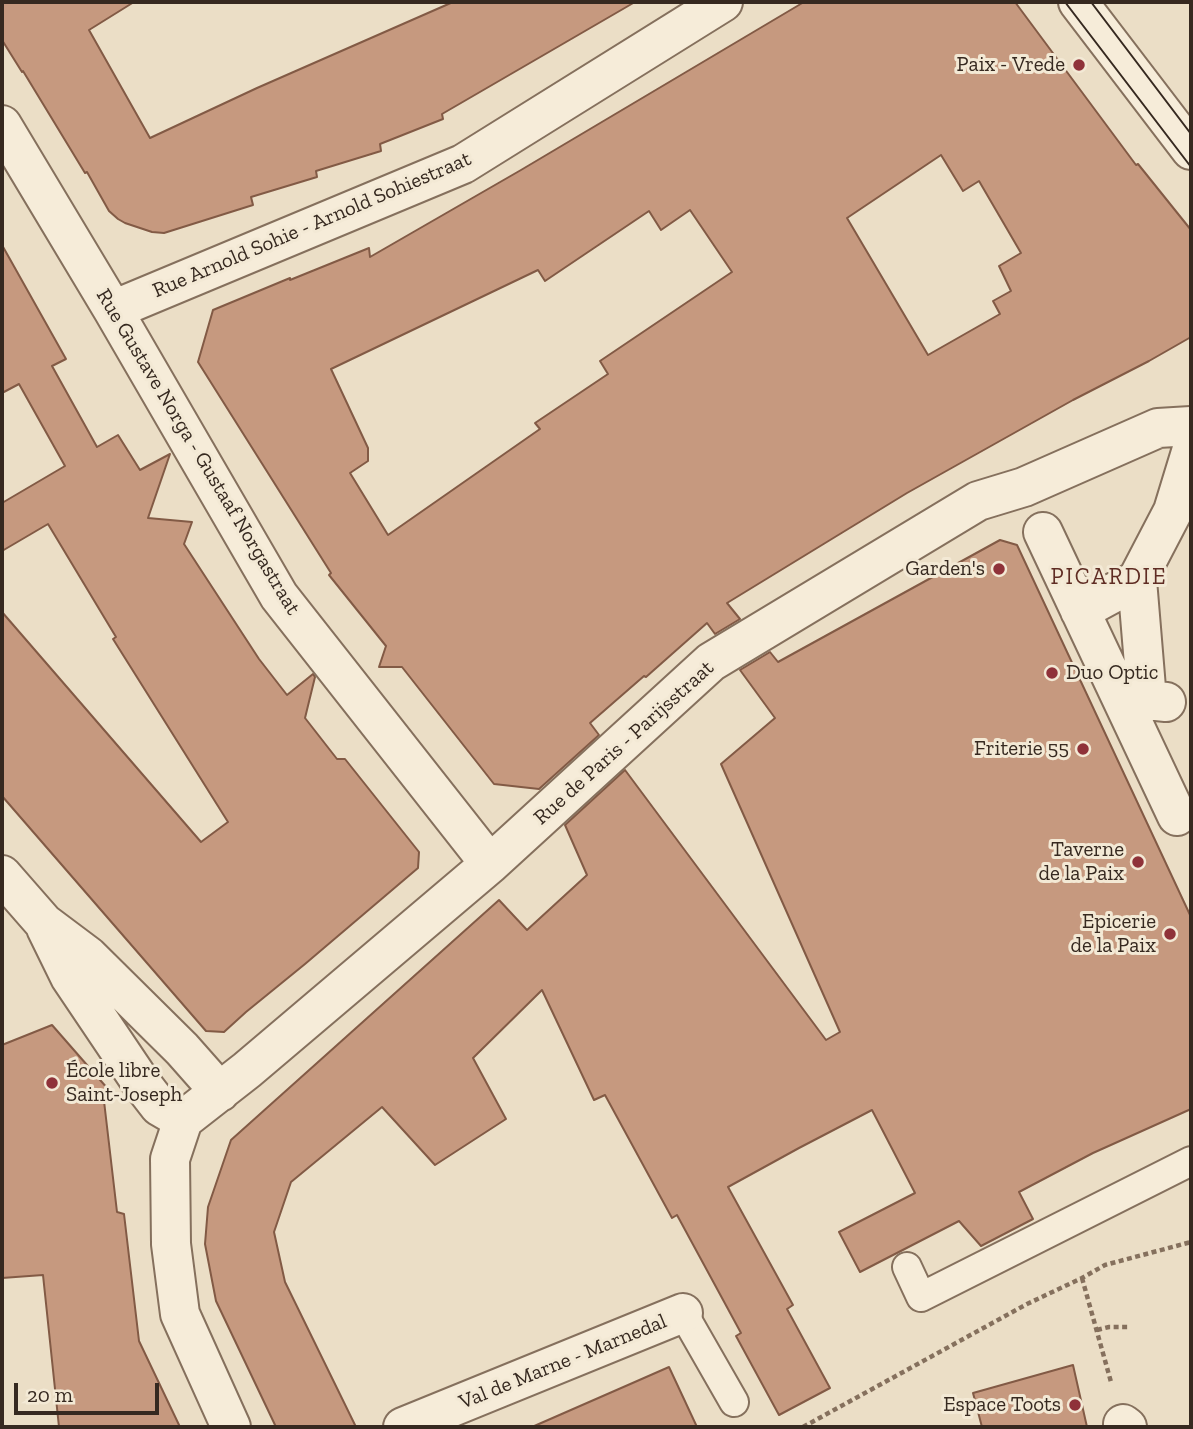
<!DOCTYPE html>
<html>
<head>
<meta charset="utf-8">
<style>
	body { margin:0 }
	#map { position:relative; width:1193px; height:1429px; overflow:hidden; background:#ebdec6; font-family:"Zilla Slab",serif }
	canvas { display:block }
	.frame { position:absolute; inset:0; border:4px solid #362920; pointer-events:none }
	.scale { position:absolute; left:14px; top:1383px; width:145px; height:32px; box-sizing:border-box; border:4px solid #362920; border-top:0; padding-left:9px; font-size:21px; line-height:24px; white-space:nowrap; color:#362920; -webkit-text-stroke:5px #f3e9d5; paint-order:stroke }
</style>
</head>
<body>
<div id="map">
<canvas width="1193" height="1429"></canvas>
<div class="frame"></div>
<div class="scale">20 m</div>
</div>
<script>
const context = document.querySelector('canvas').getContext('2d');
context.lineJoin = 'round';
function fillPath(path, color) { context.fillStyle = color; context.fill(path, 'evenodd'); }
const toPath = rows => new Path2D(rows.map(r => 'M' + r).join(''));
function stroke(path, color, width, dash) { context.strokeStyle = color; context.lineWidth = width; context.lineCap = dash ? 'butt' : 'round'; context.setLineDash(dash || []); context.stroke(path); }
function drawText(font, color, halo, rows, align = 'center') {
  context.font = font + ' "Zilla Slab",serif'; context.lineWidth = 6; context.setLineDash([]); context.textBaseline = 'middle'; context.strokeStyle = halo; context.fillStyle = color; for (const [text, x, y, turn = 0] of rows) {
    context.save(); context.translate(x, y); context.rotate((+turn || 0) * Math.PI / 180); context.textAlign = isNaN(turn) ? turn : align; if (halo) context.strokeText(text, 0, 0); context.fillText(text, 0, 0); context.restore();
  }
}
const building = toPath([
	[2,2,134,2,89,30,150,138,257,88,453,2,635,2,442,114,443,119,380,144,381,151,316,171,317,177,251,197,253,205,164,233,152,232,125,223,118,219,109,211,87,172,85,173,23,71,22,72,2,40,2,2],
	[804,2,1015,2,1136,165,1138,164,1191,230,1191,337,1149,361,1073,400,907,493,727,603,740,619,715,634,707,623,646,677,644,676,590,723,599,735,539,789,494,784,402,667,379,667,386,646,329,575,331,573,198,362,213,310,290,278,290,280,369,248,370,257,521,170,804,2],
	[941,155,963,191,979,181,1021,253,999,266,1011,291,993,301,1000,314,928,355,847,218,941,155],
	[690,210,732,272,600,361,608,374,535,423,540,429,388,535,350,473,368,461,368,448,331,369,538,270,545,281,649,211,661,230,690,210],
	[2,245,66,359,52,366,97,447,118,435,140,470,170,454,148,518,192,522,184,544,259,659,287,695,313,674,315,677,305,718,337,759,345,759,419,852,418,868,305,964,246,1012,224,1032,206,1031,2,796,2,612,201,842,228,822,113,639,116,637,48,524,2,551,2,503,65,466,19,384,2,393,2,245],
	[1000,540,1017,545,1191,917,1191,1109,1093,1153,1019,1192,1033,1219,981,1246,959,1221,860,1272,839,1232,915,1193,872,1110,799,1148,728,1187,793,1305,787,1309,830,1388,779,1415,736,1336,741,1333,677,1215,672,1218,605,1095,594,1100,542,990,473,1058,506,1119,435,1165,382,1107,291,1182,274,1232,285,1282,356,1427,276,1427,216,1301,205,1244,208,1207,231,1140,499,900,527,930,587,875,565,825,625,770,826,1040,840,1032,721,764,775,718,740,670,770,652,778,662,1000,540],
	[52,1025,115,1097,104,1101,117,1212,124,1214,139,1341,180,1427,59,1427,43,1275,2,1278,2,1045,52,1025],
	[1073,1365,1087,1427,982,1427,973,1393,1073,1365],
	[669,1367,697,1427,532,1427,628,1385,669,1367]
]);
fillPath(building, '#c6997f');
stroke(building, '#825a45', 2);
const lane = toPath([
	[907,1267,921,1297,1191,1161],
	[683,1313,734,1402]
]);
const street = toPath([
	[1078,2,1191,150],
	[2,125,113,310,279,596,490,864],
	[113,310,463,164,723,2],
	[1043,532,1177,816],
	[1137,580,1147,700,1166,702],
	[1080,611,1137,580,1173,511,1191,452],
	[2,875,44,923,88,956,182,1049,220,1092],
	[46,928,70,977,142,1084,159,1106,183,1120],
	[1123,1424,1127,1427],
	[231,1427,180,1314,171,1244,170,1159,183,1120,247,1070,490,864,711,662,978,501,1024,487,1158,428,1191,426],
	[403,1427,683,1313]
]);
stroke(lane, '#85705d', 32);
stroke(street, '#85705d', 42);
stroke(toPath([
	[1082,1278,1111,1382],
	[1097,1330,1109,1327,1128,1327],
	[803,1427,1027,1304,1082,1278,1105,1265,1191,1242]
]), '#85705d', 4.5, [5, 3.5]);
stroke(lane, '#f6ecd9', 28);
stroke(street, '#f6ecd9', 38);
stroke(toPath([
	[1065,2,1191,167],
	[1091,2,1191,134]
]), '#362920', 2);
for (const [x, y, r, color] of [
	[1079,65,7,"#8f3239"],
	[999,569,7,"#8f3239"],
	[1052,673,7,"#8f3239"],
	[1083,749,7,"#8f3239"],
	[1138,862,7,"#8f3239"],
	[1170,934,7,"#8f3239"],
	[52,1083,7,"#8f3239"],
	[1075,1405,7,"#8f3239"]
]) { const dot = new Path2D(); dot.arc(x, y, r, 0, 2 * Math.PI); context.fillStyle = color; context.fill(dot); stroke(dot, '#f3e9d5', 2.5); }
drawText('21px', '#362920', '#f3e9d5', [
	["Paix - Vrede",1065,65],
	["Garden's",985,569],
	["Duo Optic",1066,673,"left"],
	["Friterie 55",1069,749],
	["Taverne",1124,850],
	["de la Paix",1124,874],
	["Epicerie",1156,922],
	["de la Paix",1156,946],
	["École libre",66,1071,"left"],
	["Saint-Joseph",66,1095,"left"],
	["Espace Toots",1061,1405]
], 'right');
drawText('21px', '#362920', '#f3e9d5', [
	["Rue Arnold Sohie - Arnold Sohiestraat",312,225,-23],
	["Rue Gustave Norga - Gustaaf Norgastraat",198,452,59],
	["Rue de Paris - Parijsstraat",624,743,-42],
	["Val de Marne - Marnedal",563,1362,-22]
]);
context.letterSpacing = '2px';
drawText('23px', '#5f2c23', '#f3e9d5', [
	["PICARDIE",1109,577]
]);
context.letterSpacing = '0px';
</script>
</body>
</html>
